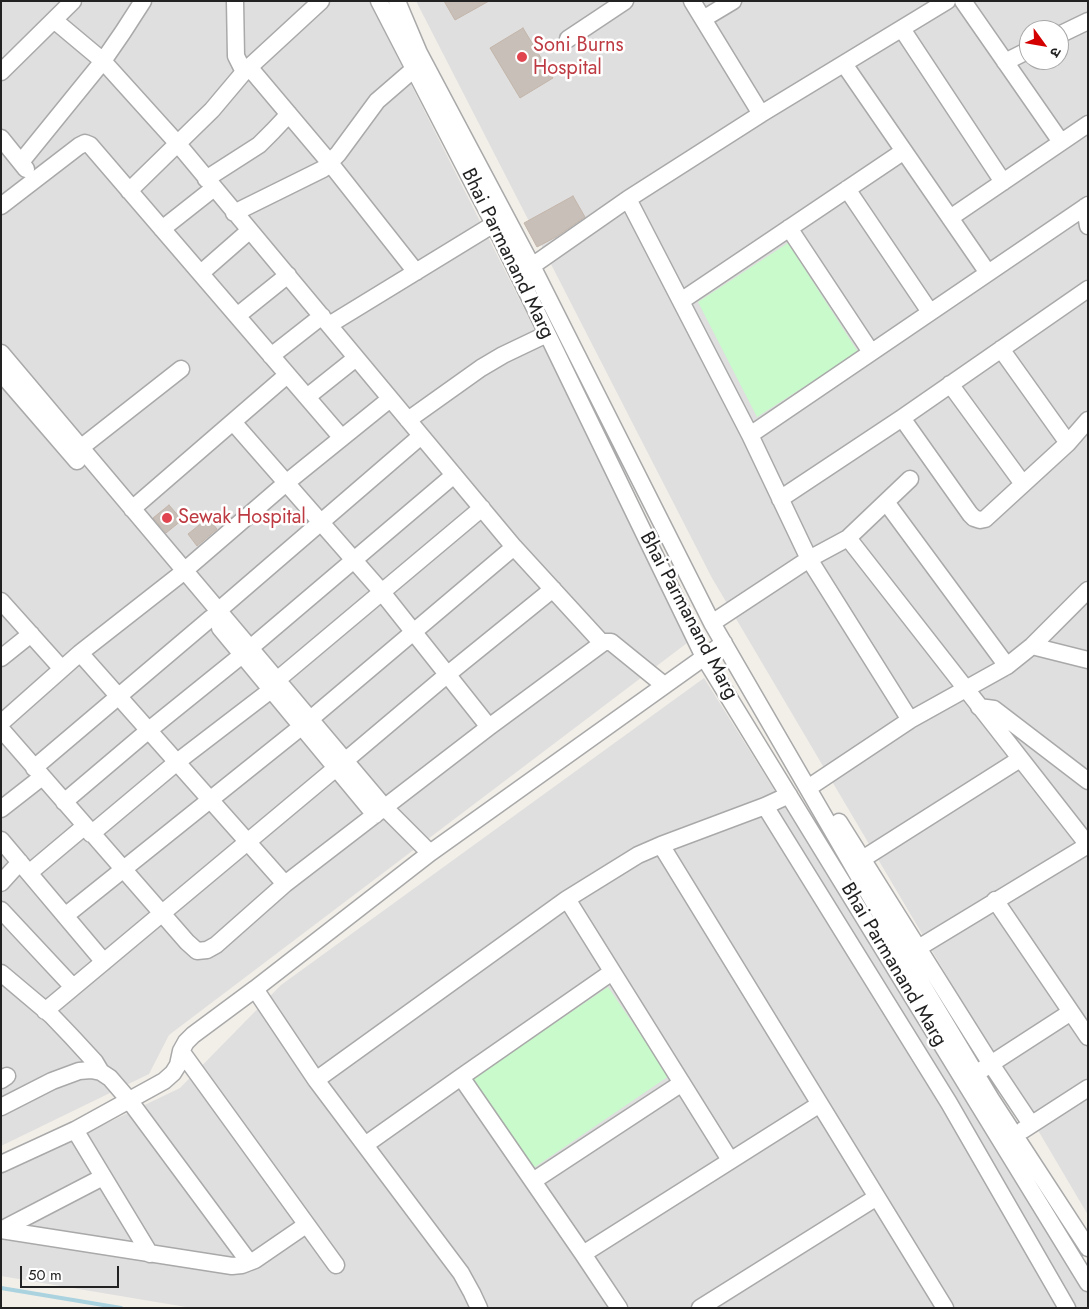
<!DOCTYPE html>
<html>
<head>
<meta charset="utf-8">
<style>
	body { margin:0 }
	#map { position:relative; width:1089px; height:1309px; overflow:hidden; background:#f2efe9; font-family:Jost,"Noto Sans Devanagari",sans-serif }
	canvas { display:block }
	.frame { position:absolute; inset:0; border:2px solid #222; pointer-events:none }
	.north { position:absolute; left:1019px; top:20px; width:50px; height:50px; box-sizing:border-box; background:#fff; border:1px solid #a7a7a7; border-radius:50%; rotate:122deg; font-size:14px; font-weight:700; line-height:20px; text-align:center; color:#222 }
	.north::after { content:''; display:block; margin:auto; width:18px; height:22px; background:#d40000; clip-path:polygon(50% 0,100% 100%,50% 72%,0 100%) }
	.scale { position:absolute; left:20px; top:1266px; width:99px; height:22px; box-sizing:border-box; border:2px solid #222; border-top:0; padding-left:6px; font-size:15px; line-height:18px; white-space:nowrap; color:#222; -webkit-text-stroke:4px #fff; paint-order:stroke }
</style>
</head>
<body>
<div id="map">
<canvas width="1089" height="1309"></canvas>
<div class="frame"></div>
<div class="north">उ</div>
<div class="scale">50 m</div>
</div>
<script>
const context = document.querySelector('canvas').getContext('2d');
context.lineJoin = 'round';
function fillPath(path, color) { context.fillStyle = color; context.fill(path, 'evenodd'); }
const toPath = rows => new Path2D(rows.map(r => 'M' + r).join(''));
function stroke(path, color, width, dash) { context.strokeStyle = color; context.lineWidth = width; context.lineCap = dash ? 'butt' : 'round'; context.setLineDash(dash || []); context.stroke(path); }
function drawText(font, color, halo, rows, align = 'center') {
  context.font = font + ' Jost,sans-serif'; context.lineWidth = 5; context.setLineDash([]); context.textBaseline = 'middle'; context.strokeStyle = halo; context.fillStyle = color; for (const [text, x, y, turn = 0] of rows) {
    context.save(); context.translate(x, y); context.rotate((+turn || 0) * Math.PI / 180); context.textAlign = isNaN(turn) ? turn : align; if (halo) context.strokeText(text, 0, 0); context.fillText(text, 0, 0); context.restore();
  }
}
fillPath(toPath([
	[1,1,369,1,691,640,169,1035,149,1074,1,1146],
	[416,1,1088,1,1088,1215,712,578],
	[1029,30,1059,30,1059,60,1029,60],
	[704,678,1088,1289,1088,1308,192,1308,1,1276,1,1174,180,1088,281,985]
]), '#e0dfdf');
fillPath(toPath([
	[788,243,858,352,757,417,698,302],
	[608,987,669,1076,532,1169,471,1080]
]), '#c8facc');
stroke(toPath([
	[1,1288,121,1308]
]), '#aad3df', 4);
const building = toPath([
	[444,1,489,1,455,20,444,1],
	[523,28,553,78,520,98,490,48,523,28],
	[573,196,585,217,556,237,537,247,524,223,573,196],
	[169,505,182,520,166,533,153,518,169,505],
	[208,518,217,529,197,546,188,534,208,518]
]);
fillPath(building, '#c7bfb8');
stroke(building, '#c4b6ab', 1);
const minor = toPath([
	[235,1,236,56,244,72],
	[379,1,494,224,704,657,1088,1283],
	[397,1,419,53,532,266,712,623,905,956,991,1099,1088,1248],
	[692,1,761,114],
	[963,1,1061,142],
	[703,19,733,1],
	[54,20,103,61,178,144,514,547,602,643],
	[902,29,1003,182],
	[1059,35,1088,21],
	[568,39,625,1],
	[1005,62,1029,50],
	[844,64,988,273],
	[249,67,330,163,416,272],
	[1,72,73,1],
	[1,138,26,169],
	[21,162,103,61,123,32,143,1],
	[206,179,259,145,273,131,289,114],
	[847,189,930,312],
	[129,191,212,110,244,72,321,1],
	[628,199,750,435,809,559,910,720],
	[1,206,79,146,85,143,90,145,342,438],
	[1085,207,1088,226],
	[234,213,323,169,338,154,377,101,414,69],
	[950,218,1088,124],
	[789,228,871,352],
	[162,229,214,188],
	[524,269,532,266,628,199,761,114,947,1],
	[201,273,249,231],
	[681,301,904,151],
	[237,316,288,275],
	[329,325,494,224],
	[1001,349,1068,443],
	[1,353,385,808,430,853],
	[271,356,322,316],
	[1,373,77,461],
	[950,384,1023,484],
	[307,397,356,358],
	[902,418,970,514,974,518,980,520,985,519,1068,443,1088,420],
	[408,420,481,368,503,355,547,334],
	[233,422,381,591,489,727],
	[750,435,1088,205],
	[74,453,181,369],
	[780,499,902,418,1088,289],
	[886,502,1007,666],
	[132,509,287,375],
	[848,538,1088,845],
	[1,601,62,669],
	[219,610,421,436],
	[712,623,809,559,848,538,910,479],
	[220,628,375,815],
	[1032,646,1088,660],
	[80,653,285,884],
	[1,658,31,634],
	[277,680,482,508],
	[979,707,994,709,1088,781],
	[1,723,80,653,177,577,286,483,390,399],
	[1,729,187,942,197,951,207,950,216,945,285,884,489,727,604,642,611,642,664,685],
	[346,760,448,674,553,589],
	[34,768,211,618],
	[808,788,910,720,1007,666,1032,646,1088,590],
	[64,802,149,730,242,655,454,475],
	[765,806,949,1103,1067,1308],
	[1,809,42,777],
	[839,822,991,1064,1031,1124],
	[91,834,177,762,271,690],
	[1,840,104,962],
	[661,845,945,1308],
	[853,865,1020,759],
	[29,873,85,826],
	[1,883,20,862],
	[567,899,730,1160],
	[995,900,1088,1037],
	[1,910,73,987],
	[65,916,301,727,514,547],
	[910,953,1088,845],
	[1,973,51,1015,72,1037,95,1062,101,1072],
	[255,989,316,1080,461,1273,472,1293,479,1308],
	[45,1011,336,768],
	[181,1051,336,1265],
	[983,1069,1071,1012],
	[461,1077,583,1254,619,1308],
	[1,1080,7,1076],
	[316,1080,567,899,638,855,661,845,765,806,789,795],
	[1,1107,52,1081,79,1071,91,1070,101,1072,110,1078,129,1100,249,1262],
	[75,1130,150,1254],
	[1023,1130,1088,1088],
	[365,1145,461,1077,612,972],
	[1,1164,75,1130,164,1081,173,1073,178,1065,181,1051,186,1042,193,1035,255,989,430,853,724,643],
	[533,1181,682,1083],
	[1,1230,232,1266,242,1265,255,1260,306,1225],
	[1,1230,103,1177],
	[583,1254,820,1104],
	[700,1308,877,1197]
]);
stroke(minor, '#a9a9a9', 19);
stroke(minor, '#fff', 16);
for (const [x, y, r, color] of [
	[522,57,6,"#e0444e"],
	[167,518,6,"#e0444e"]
]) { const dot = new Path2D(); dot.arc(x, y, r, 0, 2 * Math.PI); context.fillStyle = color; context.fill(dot); stroke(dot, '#fff', 2); }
drawText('20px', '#be3a42', '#fff', [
	["Soni Burns",533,46],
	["Hospital",533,69],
	["Sewak Hospital",178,518]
], 'left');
drawText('20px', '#222', '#fff', [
	["Bhai Parmanand Marg",507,254,64],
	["Bhai Parmanand Marg",688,616,62],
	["Bhai Parmanand Marg",893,965,59]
]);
</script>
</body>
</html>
